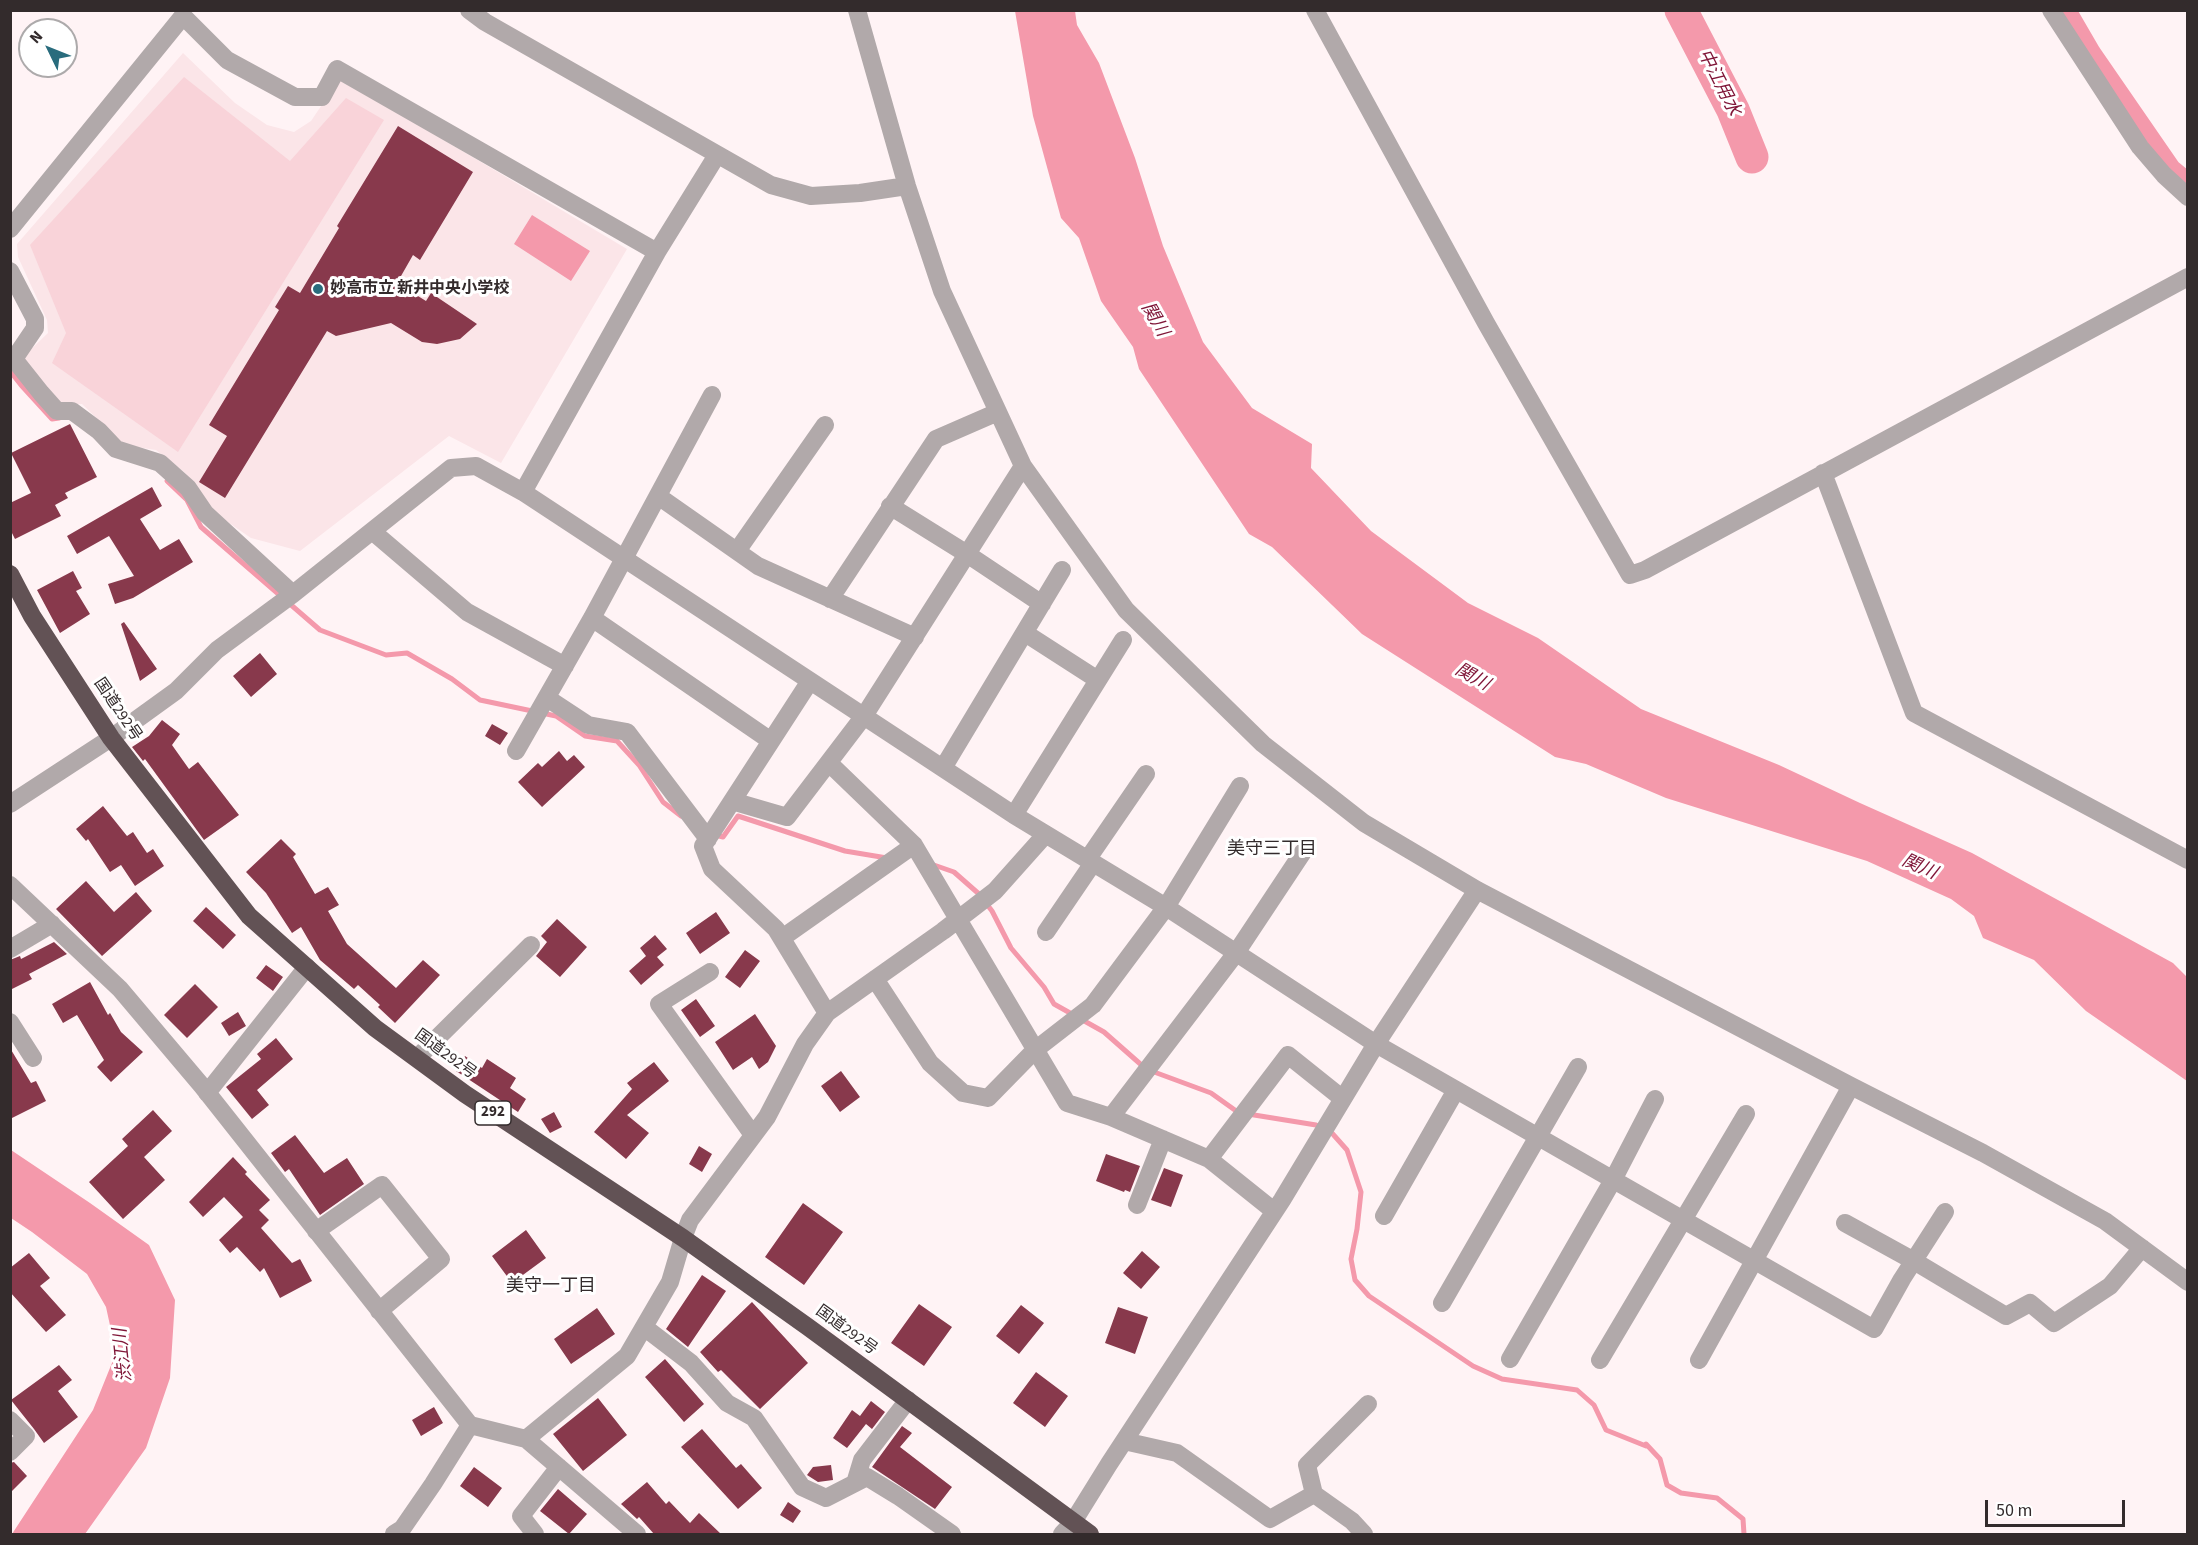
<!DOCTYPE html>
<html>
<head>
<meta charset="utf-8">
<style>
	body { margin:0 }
	#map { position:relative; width:2198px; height:1545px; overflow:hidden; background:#fff3f5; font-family:"Source Sans 3",sans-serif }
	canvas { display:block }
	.frame { position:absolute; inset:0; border:12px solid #332b2c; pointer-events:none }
	.north { position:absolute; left:18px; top:18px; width:60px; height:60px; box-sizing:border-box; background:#fff; border:2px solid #adaaab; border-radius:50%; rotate:313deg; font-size:16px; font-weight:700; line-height:24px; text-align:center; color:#332b2c }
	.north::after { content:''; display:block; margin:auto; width:21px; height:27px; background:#296c7d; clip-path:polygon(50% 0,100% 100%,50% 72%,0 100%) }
	.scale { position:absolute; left:1985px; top:1500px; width:140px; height:27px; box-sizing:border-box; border:3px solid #332b2c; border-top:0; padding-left:8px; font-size:18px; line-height:21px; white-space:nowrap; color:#332b2c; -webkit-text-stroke:4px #fff; paint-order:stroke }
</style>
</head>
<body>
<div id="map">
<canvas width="2198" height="1545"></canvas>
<div class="frame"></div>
<div class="north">N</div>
<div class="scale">50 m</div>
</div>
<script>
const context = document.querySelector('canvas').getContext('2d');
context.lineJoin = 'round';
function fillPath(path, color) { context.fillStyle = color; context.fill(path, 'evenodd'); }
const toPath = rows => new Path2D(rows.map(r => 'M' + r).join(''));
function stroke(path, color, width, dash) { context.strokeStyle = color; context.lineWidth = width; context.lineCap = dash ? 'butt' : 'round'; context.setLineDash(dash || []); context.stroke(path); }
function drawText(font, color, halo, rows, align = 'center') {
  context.font = font + ' "Source Sans 3","Noto Sans JP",sans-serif'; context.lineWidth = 6; context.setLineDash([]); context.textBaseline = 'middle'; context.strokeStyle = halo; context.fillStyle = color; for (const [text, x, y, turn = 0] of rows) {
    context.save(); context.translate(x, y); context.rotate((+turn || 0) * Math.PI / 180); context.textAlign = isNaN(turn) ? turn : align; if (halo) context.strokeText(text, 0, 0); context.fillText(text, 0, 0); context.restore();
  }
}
fillPath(toPath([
	[183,53,235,103,267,125,294,132,311,121,340,78,627,249,501,463,449,436,300,551,251,538,216,514,184,472,156,450,124,445,82,404,58,405,21,359,48,333,47,320,18,257,17,244]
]), '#fbe5e8');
fillPath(toPath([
	[184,77,290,161,346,98,384,120,178,452,52,363,66,333,30,245]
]), '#f9d3d9');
fillPath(toPath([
	[1015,11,1075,11,1077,25,1099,63,1135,158,1163,246,1203,342,1252,408,1312,444,1311,468,1371,531,1468,603,1538,638,1641,709,1779,765,1860,803,1972,853,2173,963,2187,977,2187,1081,2086,1011,2034,960,1983,938,1974,916,1951,899,1867,861,1666,798,1586,764,1555,757,1362,634,1272,547,1249,534,1139,369,1133,347,1101,301,1079,238,1061,218,1033,116],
	[532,215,590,251,571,281,514,244],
	[11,1150,90,1203,149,1245,175,1300,170,1378,146,1448,85,1534,12,1534,93,1410,116,1353,106,1307,87,1274,32,1232,11,1218]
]), '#f499ab');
stroke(toPath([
	[10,371,21,385,52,419,59,418],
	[167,481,187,500,201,527,320,630,386,655,407,653,452,679,480,700,556,716,585,736,617,741,639,765,663,802,681,816],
	[715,835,723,837,738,816,845,851,887,858],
	[931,864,954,872,979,894,992,911,1011,948,1044,987,1054,1004,1104,1032,1146,1069,1211,1093,1239,1113],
	[1248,1114,1316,1125,1331,1132,1347,1150,1361,1192,1357,1229,1351,1259,1355,1280,1369,1296,1473,1366,1502,1379,1577,1390,1594,1405,1606,1430,1646,1446,1646,1444,1660,1459,1667,1485,1681,1493,1717,1498,1743,1519,1744,1534]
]), '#f499ab', 5);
stroke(toPath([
	[2066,10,2091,53,2171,169,2188,183]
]), '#f499ab', 20);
stroke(toPath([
	[1681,10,1733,110,1752,157]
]), '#f499ab', 33);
fillPath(toPath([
	[398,126,473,172,420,260,413,255,397,283,426,301,431,293,477,324,460,339,437,344,422,342,391,323,336,336,327,331,225,498,199,482,227,436,209,425,279,310,275,307,288,286,300,293,339,228,337,226],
	[70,424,97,477,65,493,68,498,55,505,61,516,15,539,10,529,10,503,31,493,11,453],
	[152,487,162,506,140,519,160,550,179,539,193,562,133,598,115,604,108,584,134,576,109,536,77,554,67,536],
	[73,571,82,588,76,591,90,614,60,633,37,590],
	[124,622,157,669,140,681,121,624],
	[260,653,277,674,251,697,233,676],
	[162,720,180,734,172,745,189,769,198,762,239,815,204,840,145,759,143,761,132,747,149,736],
	[492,724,508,733,500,745,485,736],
	[559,751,567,761,574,755,585,767,542,807,518,782,538,763,542,767],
	[103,806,127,836,133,832,147,853,153,849,164,866,135,886,121,865,110,872,88,839,86,841,76,829],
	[281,839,296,854,293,857,315,894,328,887,339,905,328,911,347,944,396,988,423,960,440,975,395,1023,378,1007,380,1005,358,985,354,989,320,960,301,927,292,933,266,893,246,872],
	[86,881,114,912,136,892,152,911,102,956,56,909],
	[206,907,236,935,223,949,193,921],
	[716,912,730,933,700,954,686,933],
	[557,919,587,947,560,977,536,956,547,942,541,936],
	[655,935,667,949,657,957,664,965,641,985,629,971,646,956,640,948],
	[54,942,67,954,29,974,32,979,10,990,10,960,20,956,21,959],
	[745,950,760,961,740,988,725,977],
	[266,965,283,977,273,991,256,978],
	[90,982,108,1015,110,1013,121,1032,143,1052,111,1082,97,1067,104,1060,77,1015,63,1023,52,1004],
	[195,984,218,1007,187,1038,164,1015],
	[696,999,715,1026,700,1037,681,1010],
	[238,1012,246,1026,229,1036,221,1023],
	[755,1014,776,1046,768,1062,759,1069,752,1057,733,1070,715,1042],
	[276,1038,293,1059,257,1090,269,1105,252,1119,226,1087,261,1059,257,1054],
	[10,1048,31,1083,36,1081,46,1101,10,1119],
	[465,1056,482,1068,487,1059,516,1078,510,1088,526,1099,518,1112,456,1071],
	[654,1062,669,1081,627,1115,649,1133,626,1159,594,1132,632,1089,627,1083],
	[841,1071,860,1097,840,1112,821,1086],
	[153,1110,172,1131,144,1157,165,1180,123,1219,89,1182,128,1146,122,1139],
	[554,1112,562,1127,550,1133,541,1119],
	[295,1135,324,1173,347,1158,364,1184,320,1215,289,1169,285,1172,271,1153],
	[699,1146,712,1154,702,1172,689,1164],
	[1106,1154,1140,1166,1130,1192,1125,1190,1124,1192,1096,1181],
	[233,1157,247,1172,245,1174,270,1200,259,1210,269,1220,261,1228,292,1263,300,1259,312,1281,280,1298,264,1268,260,1272,237,1247,230,1253,219,1240,243,1217,224,1197,203,1217,189,1202],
	[1164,1168,1183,1175,1171,1207,1151,1200],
	[803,1203,843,1232,804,1285,765,1257],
	[526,1230,546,1258,512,1283,492,1256],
	[1142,1251,1160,1267,1141,1289,1123,1273],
	[29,1253,50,1278,40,1286,66,1315,46,1332,10,1292,10,1268],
	[702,1275,726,1291,688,1347,666,1329],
	[752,1302,808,1363,760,1409,721,1370,718,1372,700,1352],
	[919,1304,952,1327,924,1366,891,1343],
	[1021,1305,1044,1323,1019,1354,996,1336],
	[1118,1307,1148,1317,1135,1354,1105,1343],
	[597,1308,615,1334,571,1364,554,1339],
	[665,1359,704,1404,684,1422,645,1377],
	[59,1365,72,1380,58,1391,78,1417,44,1443,34,1429,11,1400],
	[1036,1372,1068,1396,1045,1427,1013,1403],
	[598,1398,627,1435,583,1471,553,1434],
	[871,1401,885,1412,872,1429,866,1424,847,1448,833,1438,852,1410,860,1416],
	[434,1407,443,1423,421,1436,412,1420],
	[902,1426,912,1433,900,1447,952,1487,935,1509,872,1467],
	[702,1429,736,1468,741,1464,762,1488,738,1509,681,1447],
	[14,1462,27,1476,10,1493,10,1463],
	[831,1465,833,1480,818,1482,807,1475,813,1467],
	[474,1467,502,1488,488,1507,460,1486],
	[647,1482,666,1504,669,1501,690,1523,699,1513,721,1534,654,1534,639,1517,637,1519,621,1504],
	[558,1489,587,1514,569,1534,540,1511],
	[788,1502,801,1511,793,1523,780,1515]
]), '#88394c');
stroke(toPath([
	[469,10,485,22,771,185,811,196,860,193,907,186],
	[857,10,907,186,942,291,1023,466,1126,610,1263,744,1364,823,1477,890,1851,1086,1983,1153,2105,1221,2188,1282],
	[1315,10,1486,323,1630,575,1645,570,2188,277],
	[2051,10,2140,147,2164,175,2188,197],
	[10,229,183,16,227,60,295,97,322,97,337,69,657,252],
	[10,271,35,319,35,328,14,359,41,393,57,411,72,411,99,431,116,449,160,463,188,488,205,513,293,594],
	[1823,473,1914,713,2188,860],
	[523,492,657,252,717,155],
	[658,496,758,566,915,637],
	[890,506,967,554,1042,604],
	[372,531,467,612,565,666],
	[737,551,825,425],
	[830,599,936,439,998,412],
	[592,618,771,741],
	[1025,633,1098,680],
	[810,681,703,846,712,869,776,929,827,1013],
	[547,698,588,725,627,732,708,839],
	[516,751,592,618,712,395],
	[943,768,1062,570],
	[732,801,787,817,864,716,1023,466],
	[10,804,111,738,176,691,217,650,293,594,451,468,476,466,523,492,1014,815,1166,907,1376,1044,1874,1329,1902,1279,1945,1212],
	[1014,815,1123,640],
	[914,845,1067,1103,1111,1117,1236,953,1303,852],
	[1087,860,1146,774],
	[10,885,120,989,202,1086,470,1425,526,1439,637,1534],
	[1046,932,1093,863],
	[782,938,914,845,829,763],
	[10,949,52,924],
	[710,972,659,1004,753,1135],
	[875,979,930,1063,963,1093,988,1098,1035,1050,1093,1005,1166,907,1240,786],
	[10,1022,33,1058],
	[417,1058,531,945],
	[207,1093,307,967],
	[1111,1117,1209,1159,1274,1211],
	[1209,1159,1288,1055,1343,1099],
	[1137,1205,1163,1139],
	[1384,1216,1456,1090],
	[1845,1223,1914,1261,2006,1316,2030,1303,2054,1323,2110,1286,2142,1248],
	[316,1231,382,1185,441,1259,379,1311],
	[1442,1303,1578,1067],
	[644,1327,691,1363,727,1403,754,1418,802,1487,826,1498,867,1477,898,1496,952,1534],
	[1510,1359,1613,1180,1655,1099],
	[1600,1360,1746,1114],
	[1699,1360,1851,1086],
	[10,1420,26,1436,10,1452],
	[526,1439,627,1356,670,1282,683,1238,690,1220,767,1117,805,1044,827,1013,943,931,995,891,1045,835],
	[1124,1441,1177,1453,1270,1519,1314,1494,1352,1521,1364,1534],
	[855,1483,862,1460,908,1400],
	[1314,1494,1307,1465,1368,1404],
	[394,1534,402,1529,433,1484,470,1425],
	[535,1534,521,1516,559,1467],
	[1062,1534,1073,1522,1109,1464,1282,1200,1376,1044,1477,890]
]), '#b1a9aa', 18);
stroke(toPath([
	[10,574,32,616,111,738,249,916,375,1028,465,1094,683,1238,808,1327,1090,1534]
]), '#625255', 18);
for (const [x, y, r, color] of [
	[318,289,6,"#296c7d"]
]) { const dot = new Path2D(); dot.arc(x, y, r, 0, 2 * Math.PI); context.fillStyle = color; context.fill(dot); stroke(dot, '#fff', 2); }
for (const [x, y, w] of [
	[493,1113,36]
]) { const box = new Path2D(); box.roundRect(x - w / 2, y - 12, w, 24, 4.5); context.fillStyle = '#fff'; context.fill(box); stroke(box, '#332b2c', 1.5); }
drawText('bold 15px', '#332b2c', null, [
	["292",493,1113]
]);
drawText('bold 16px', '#332b2c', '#fff', [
	["妙高市立 新井中央小学校",330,289]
], 'left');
drawText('16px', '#332b2c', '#fff', [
	["国道292号",117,710,56],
	["国道292号",445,1055,36],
	["国道292号",846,1331,36]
]);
drawText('italic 18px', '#801739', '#fff', [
	["中江用水",1718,83,63],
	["関川",1154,320,60],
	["関川",1472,678,29],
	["関川",1919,868,24],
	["渋江川",124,1355,-96]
]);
drawText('18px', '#332b2c', '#fff', [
	["美守三丁目",1272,850],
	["美守一丁目",551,1287]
]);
</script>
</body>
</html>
